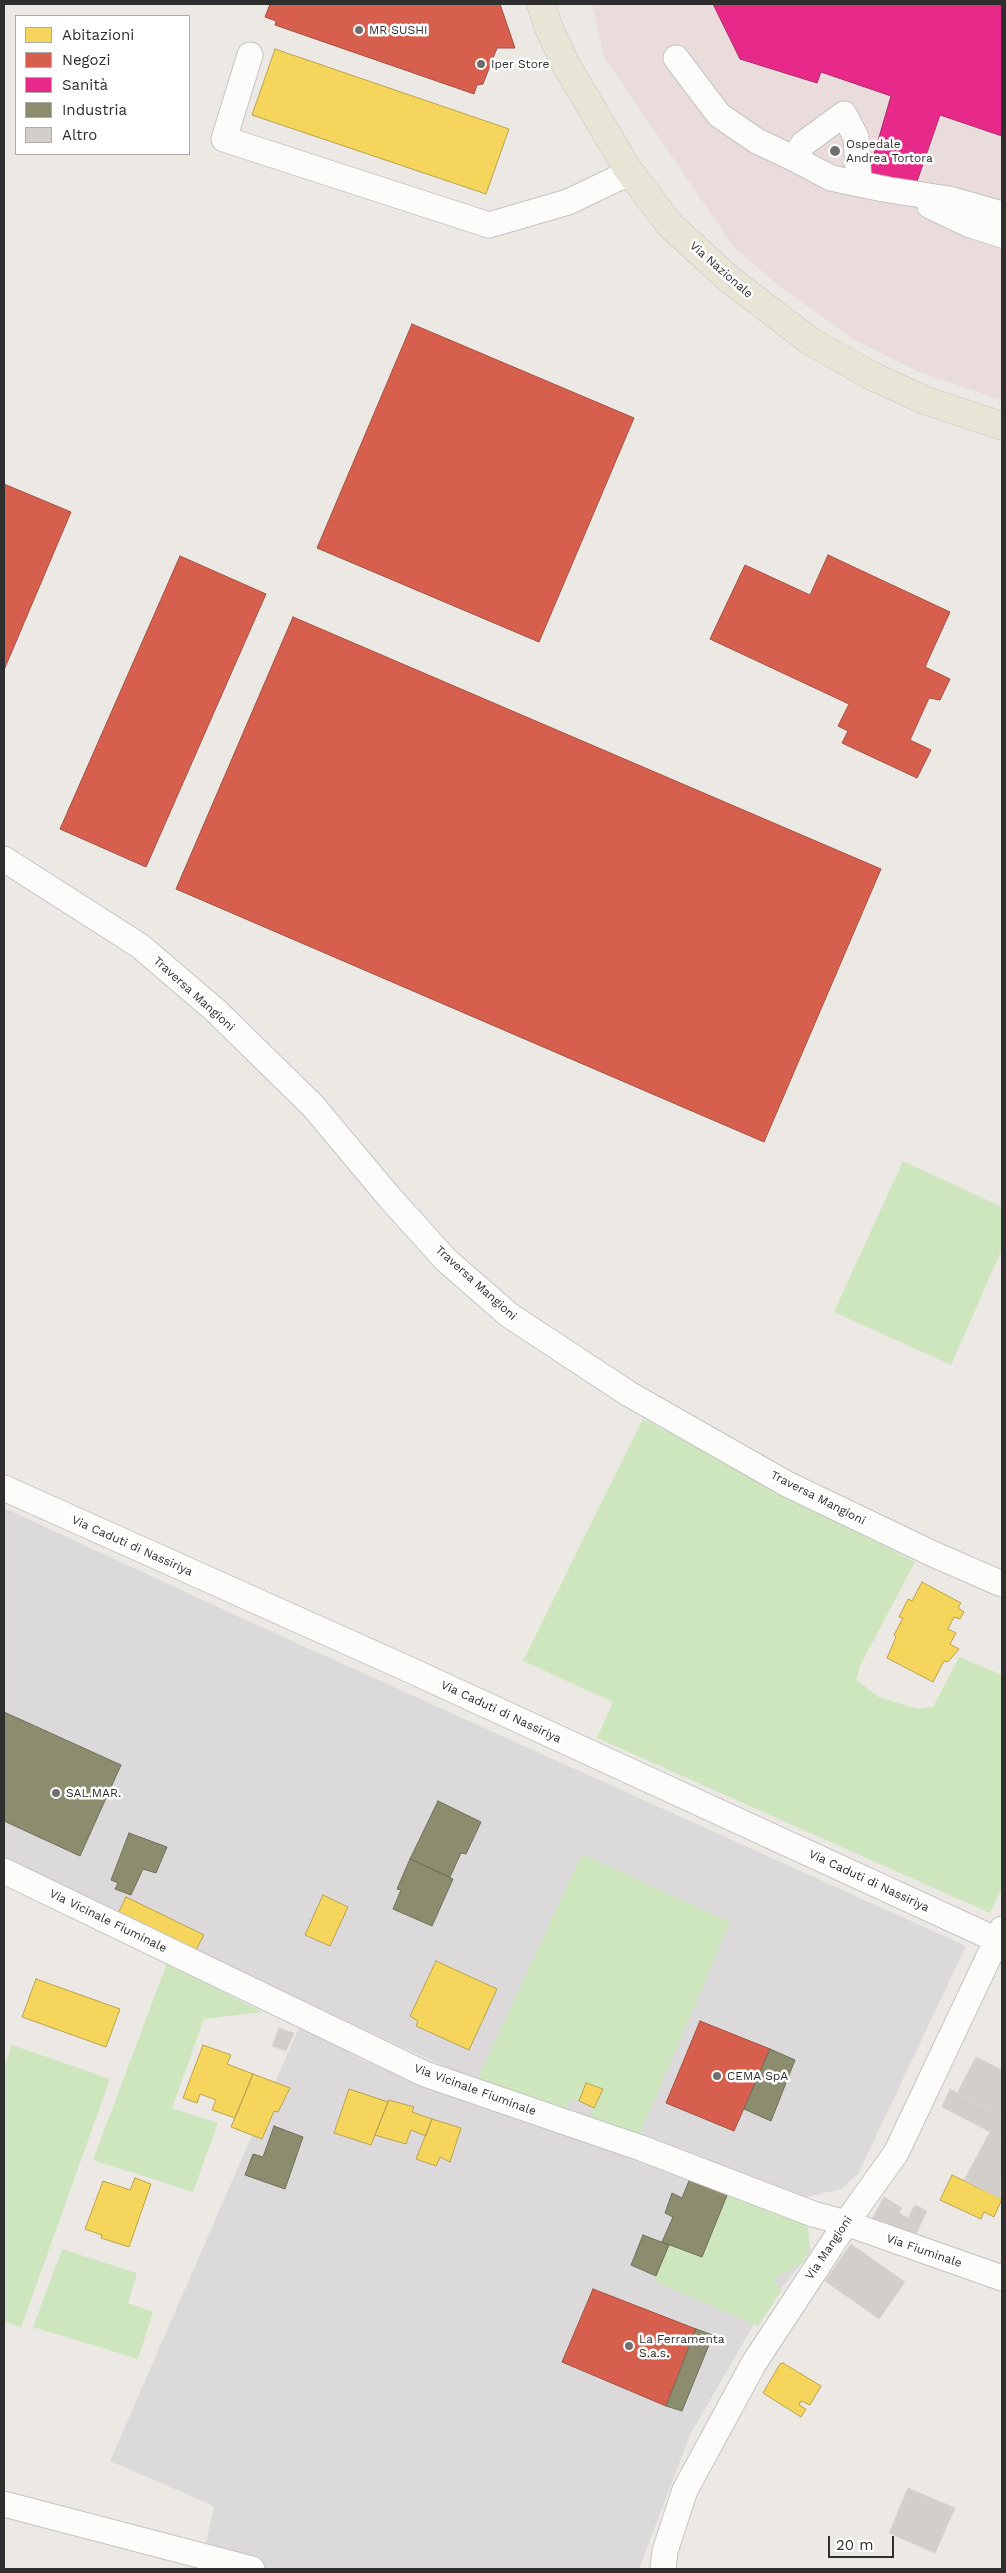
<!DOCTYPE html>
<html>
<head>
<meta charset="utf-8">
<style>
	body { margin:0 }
	#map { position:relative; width:1006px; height:2573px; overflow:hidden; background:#ece8e4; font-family:"Work Sans",sans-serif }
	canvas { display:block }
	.frame { position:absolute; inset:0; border:5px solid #2e2e2e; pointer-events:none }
	.legend { position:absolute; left:15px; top:15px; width:175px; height:140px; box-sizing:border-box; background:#fff; border:1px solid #ababab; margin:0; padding:6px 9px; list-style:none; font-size:15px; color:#2e2e2e }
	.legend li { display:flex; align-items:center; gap:10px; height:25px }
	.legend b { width:25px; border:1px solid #ababab }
	.scale { position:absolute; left:828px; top:2536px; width:66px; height:22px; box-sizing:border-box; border:2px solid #2e2e2e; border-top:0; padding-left:6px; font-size:15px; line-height:18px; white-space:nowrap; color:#2e2e2e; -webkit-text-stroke:4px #fff; paint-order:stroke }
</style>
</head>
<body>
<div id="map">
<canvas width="1006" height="2573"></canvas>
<div class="frame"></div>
<ul class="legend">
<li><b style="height:14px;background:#f6d55c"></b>Abitazioni</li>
<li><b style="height:14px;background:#d6604d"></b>Negozi</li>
<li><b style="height:14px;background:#e7298a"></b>Sanità</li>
<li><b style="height:14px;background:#8c8c6e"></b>Industria</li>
<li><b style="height:14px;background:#d1cecb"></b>Altro</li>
</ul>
<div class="scale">20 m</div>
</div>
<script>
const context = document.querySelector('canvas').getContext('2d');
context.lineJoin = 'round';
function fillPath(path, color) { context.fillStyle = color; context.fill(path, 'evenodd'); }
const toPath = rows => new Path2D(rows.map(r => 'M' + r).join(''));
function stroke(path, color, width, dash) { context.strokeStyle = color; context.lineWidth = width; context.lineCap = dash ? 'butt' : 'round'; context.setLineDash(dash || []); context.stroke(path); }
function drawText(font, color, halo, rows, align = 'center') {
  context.font = font + ' "Work Sans",sans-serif'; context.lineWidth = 5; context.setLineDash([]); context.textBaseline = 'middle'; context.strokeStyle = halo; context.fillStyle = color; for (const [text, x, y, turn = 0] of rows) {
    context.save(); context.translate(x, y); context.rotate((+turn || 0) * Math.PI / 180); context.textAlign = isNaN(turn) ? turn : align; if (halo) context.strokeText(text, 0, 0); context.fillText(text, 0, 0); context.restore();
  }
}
fillPath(toPath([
	[4,1508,248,1621,966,1946,858,2174,841,2189,790,2201,476,2081,4,1862],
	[300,2025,360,2059,396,2074,539,2123,786,2214,805,2230,811,2251,754,2324,690,2435,639,2569,200,2569,214,2506,110,2461]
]), '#dcd9db');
fillPath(toPath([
	[592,4,1002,4,1002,400,919,372,853,339,773,281,733,246,604,57]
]), '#e9dcdb');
fillPath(toPath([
	[903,1161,1002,1207,1002,1249,951,1365,834,1312],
	[643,1419,915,1562,860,1666,856,1680,879,1697,917,1709,933,1707,959,1657,1002,1675,1002,1888,990,1913,597,1738,613,1702,523,1661],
	[582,1854,730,1922,637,2141,588,2124,602,2089,586,2083,579,2101,570,2099,565,2116,475,2084],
	[167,1963,262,2012,204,2019,172,2108,218,2123,193,2192,93,2160],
	[12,2045,110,2079,21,2328,4,2321,4,2067],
	[730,2188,802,2219,808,2229,810,2246,803,2263,774,2278,781,2291,758,2326,654,2281,669,2245,702,2257],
	[62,2249,137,2273,128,2303,153,2312,138,2359,33,2327]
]), '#cee6be');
const homes = toPath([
	[275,49,509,129,486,194,252,115,275,49],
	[922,1582,961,1603,958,1608,964,1612,960,1619,954,1617,948,1629,956,1633,950,1644,959,1649,948,1662,944,1661,933,1682,887,1658,896,1637,894,1635,903,1618,899,1617,908,1599,912,1601,922,1582],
	[323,1895,348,1907,330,1946,305,1935,323,1895],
	[126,1897,204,1935,193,1955,116,1918,126,1897],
	[436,1961,497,1989,469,2050,416,2026,418,2021,410,2016,436,1961],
	[36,1979,120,2009,106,2047,22,2017,36,1979],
	[203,2045,231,2055,227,2064,253,2074,235,2118,212,2110,216,2100,200,2094,197,2103,183,2098,203,2045],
	[253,2074,290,2088,278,2112,274,2111,262,2139,231,2127,253,2074],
	[586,2083,603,2089,594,2108,579,2101,586,2083],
	[349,2089,388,2102,371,2145,334,2133,349,2089],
	[389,2100,414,2107,412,2112,432,2119,426,2136,411,2130,406,2144,375,2135,389,2100],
	[432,2119,461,2128,450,2162,440,2157,436,2166,416,2159,432,2119],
	[952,2175,1002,2199,994,2217,984,2212,981,2219,940,2200,952,2175],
	[135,2178,151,2184,129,2247,101,2238,102,2235,85,2229,103,2181,130,2190,135,2178],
	[783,2363,821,2386,810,2405,801,2401,799,2405,806,2409,801,2417,763,2393,780,2364,783,2363]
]);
fillPath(homes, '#f6d55c');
stroke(homes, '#baa34e', 1);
const shops = toPath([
	[270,4,500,4,515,48,497,48,483,84,477,85,474,94,275,25,276,21,265,17,270,4],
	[412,324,634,418,539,642,317,548,412,324],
	[4,484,71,512,4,670,4,484],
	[828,555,950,612,925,667,950,679,940,700,929,698,910,740,931,750,917,778,842,743,848,731,838,726,849,704,710,639,745,565,810,595,828,555],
	[180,556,266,594,146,867,60,829,180,556],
	[293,617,881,869,764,1142,176,889,293,617],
	[700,2021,770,2049,734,2131,666,2103,700,2021],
	[593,2289,696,2329,666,2406,562,2362,593,2289]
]);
fillPath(shops, '#d6604d');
stroke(shops, '#a45144', 1);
const health = toPath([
	[713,4,1002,4,1002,136,940,115,914,190,868,175,891,96,821,72,817,83,740,59,713,4]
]);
fillPath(health, '#e7298a');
stroke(health, '#b02a6e', 1);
const industry = toPath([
	[4,1712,121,1765,80,1856,4,1821,4,1712],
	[438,1801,481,1822,466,1854,461,1853,450,1877,410,1859,438,1801],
	[129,1833,167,1847,156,1873,143,1869,131,1895,115,1889,118,1883,111,1880,129,1833],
	[410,1859,453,1879,432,1926,393,1909,401,1890,397,1889,410,1859],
	[770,2049,795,2060,771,2121,744,2109,770,2049],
	[274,2126,303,2137,285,2189,245,2175,253,2154,263,2157,274,2126],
	[693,2171,730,2188,702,2257,662,2242,673,2217,665,2213,672,2193,682,2198,693,2171],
	[643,2235,669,2245,656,2276,631,2265,643,2235],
	[696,2329,713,2335,682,2411,666,2406,696,2329]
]);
fillPath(industry, '#8c8c6e');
stroke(industry, '#70705b', 1);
const building = toPath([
	[279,2028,294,2033,286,2051,272,2046,279,2028],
	[976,2057,1002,2070,1002,2116,957,2093,976,2057],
	[950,2089,1002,2116,1002,2138,942,2107,950,2089],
	[990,2132,1002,2138,1002,2157,982,2147,990,2132],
	[982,2147,1002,2157,1000,2198,964,2180,982,2147],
	[884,2197,902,2208,899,2213,908,2218,915,2205,927,2211,915,2236,871,2221,884,2197],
	[851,2244,905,2282,879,2319,825,2281,851,2244],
	[908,2488,955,2508,935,2553,889,2533,908,2488]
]);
fillPath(building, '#d1cecb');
stroke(building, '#d7d4d0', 1);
const minor = toPath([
	[250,55,224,139,489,225,568,202,616,179,631,175],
	[676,58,719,115,757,141,795,159],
	[859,184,856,137,844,114,803,144,795,159,831,178,859,184,889,190,949,199,1002,214],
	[930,206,968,224,1002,235],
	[4,859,140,946,215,1010,313,1106,390,1198,446,1260,509,1315,629,1394,787,1484,933,1554,1002,1584],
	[4,1488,408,1669,997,1940],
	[4,1871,425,2074,641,2148,813,2214,846,2223,1002,2278],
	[4,2504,252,2569],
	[663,2569,665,2551,685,2490,754,2363,846,2223,896,2153,1002,1929]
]);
const major = toPath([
	[541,4,548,26,566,65,627,168,670,225,729,279,810,341,870,375,924,400,1002,426]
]);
stroke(minor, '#c5c4c5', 27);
stroke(major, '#c6c5c4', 29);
stroke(minor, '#fcfcfb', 25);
stroke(major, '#e8e4d6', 28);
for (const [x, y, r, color] of [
	[359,30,5,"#706f6e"],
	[481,64,5,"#706f6e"],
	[835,151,6,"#706f6e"],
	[56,1793,5,"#706f6e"],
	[717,2076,5,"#706f6e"],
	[629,2346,5,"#706f6e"]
]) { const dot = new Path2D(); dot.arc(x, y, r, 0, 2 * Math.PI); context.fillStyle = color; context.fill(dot); stroke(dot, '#fff', 2); }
drawText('12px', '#2e2e2e', '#fff', [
	["MR SUSHI",369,30],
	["Iper Store",491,64],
	["Ospedale",846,144],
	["Andrea Tortora",846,158],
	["SAL.MAR.",66,1793],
	["CEMA SpA",727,2076],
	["La Ferramenta",639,2339],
	["S.a.s.",639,2353]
], 'left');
drawText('12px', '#2e2e2e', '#fff', [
	["Via Nazionale",721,270,41],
	["Traversa Mangioni",194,994,42],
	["Traversa Mangioni",476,1283,42],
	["Traversa Mangioni",818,1498,27],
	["Via Caduti di Nassiriya",132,1546,24],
	["Via Caduti di Nassiriya",501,1712,25],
	["Via Caduti di Nassiriya",869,1881,25],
	["Via Vicinale Fiuminale",108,1921,26],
	["Via Vicinale Fiuminale",475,2090,20],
	["Via Mangioni",829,2248,-56],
	["Via Fiuminale",924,2251,19]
]);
</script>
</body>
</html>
